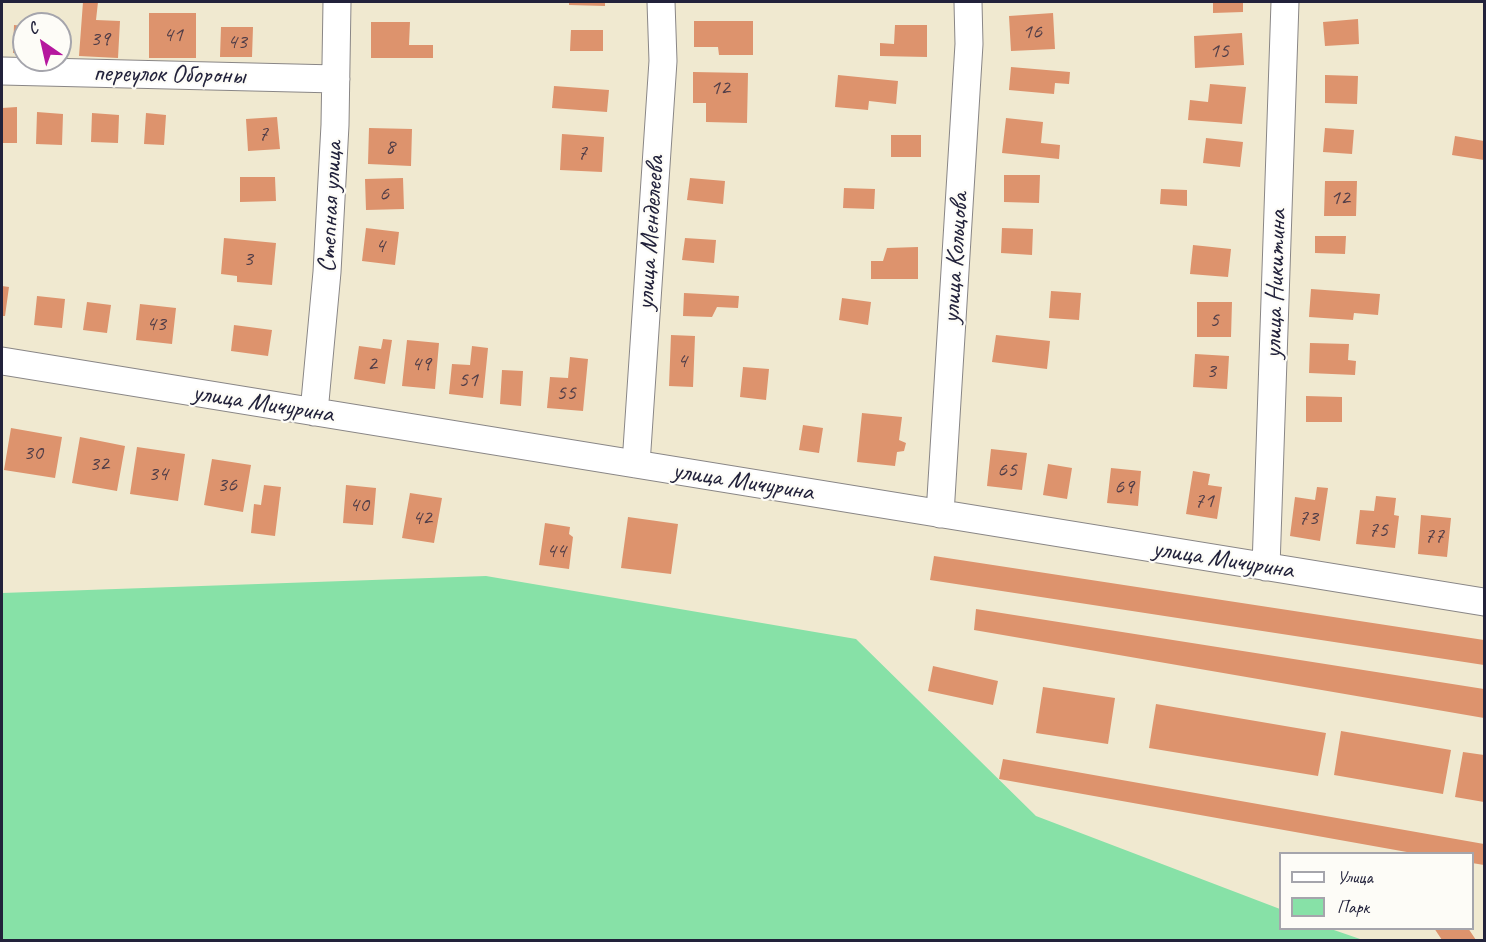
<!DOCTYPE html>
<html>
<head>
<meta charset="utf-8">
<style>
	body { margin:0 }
	#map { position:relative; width:1486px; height:942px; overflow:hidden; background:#f0e9d0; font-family:Caveat,sans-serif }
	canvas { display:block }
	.frame { position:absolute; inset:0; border:3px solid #22223b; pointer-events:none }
	.legend { position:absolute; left:1279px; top:852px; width:195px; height:78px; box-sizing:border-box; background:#fdfcf7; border:2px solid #a5a5ac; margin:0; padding:8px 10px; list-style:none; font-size:18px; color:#22223b }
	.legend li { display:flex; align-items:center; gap:12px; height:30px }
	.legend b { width:30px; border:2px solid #a5a5ac }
	.north { position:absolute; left:12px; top:12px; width:60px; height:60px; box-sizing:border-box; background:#fdfcf7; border:2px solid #a5a5ac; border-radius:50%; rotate:326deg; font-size:16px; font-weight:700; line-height:24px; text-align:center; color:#22223b }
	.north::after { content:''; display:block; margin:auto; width:21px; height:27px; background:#b5179e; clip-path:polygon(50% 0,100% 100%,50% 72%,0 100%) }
</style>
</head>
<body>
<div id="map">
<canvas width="1486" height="942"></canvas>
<div class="frame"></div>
<ul class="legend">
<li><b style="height:8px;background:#fff"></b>Улица</li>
<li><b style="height:16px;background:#87e1a7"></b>Парк</li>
</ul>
<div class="north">С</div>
</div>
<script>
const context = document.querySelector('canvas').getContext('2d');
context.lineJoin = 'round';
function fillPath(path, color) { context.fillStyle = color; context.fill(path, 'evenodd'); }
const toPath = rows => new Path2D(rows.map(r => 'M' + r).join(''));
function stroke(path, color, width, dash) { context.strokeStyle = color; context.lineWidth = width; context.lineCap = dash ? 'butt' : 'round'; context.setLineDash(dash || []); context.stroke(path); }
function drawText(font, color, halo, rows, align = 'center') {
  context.font = font + ' Caveat,sans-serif'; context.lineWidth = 4.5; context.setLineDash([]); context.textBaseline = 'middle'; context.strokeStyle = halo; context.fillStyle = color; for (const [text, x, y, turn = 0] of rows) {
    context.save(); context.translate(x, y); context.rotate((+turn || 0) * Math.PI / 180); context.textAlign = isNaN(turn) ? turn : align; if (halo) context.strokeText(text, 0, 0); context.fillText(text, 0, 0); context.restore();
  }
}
fillPath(toPath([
	[486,576,856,639,1036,816,1280,909,1280,928,1331,929,1363,940,2,940,2,593]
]), '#87e1a7');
fillPath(toPath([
	[83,2,98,2,96,20,120,21,118,58,79,56],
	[569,2,605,2,605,6,569,5],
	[1213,2,1243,2,1243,12,1213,13],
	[149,13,196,13,196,58,149,58],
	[1053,13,1055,49,1011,51,1009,16],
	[1358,19,1359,44,1325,46,1323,22],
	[694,21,753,21,753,55,719,55,718,47,694,47],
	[371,22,410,22,409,45,433,45,433,58,371,58],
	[14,25,24,26,24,53,13,53],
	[895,25,927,25,927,57,880,56,880,43,894,44],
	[221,27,253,27,252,57,220,57],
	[571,30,603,30,603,51,570,51],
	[1242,33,1244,65,1195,68,1194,36],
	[1011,67,1070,72,1069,84,1055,83,1054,94,1009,90],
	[693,72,748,73,747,123,706,122,706,103,693,103],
	[838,75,898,81,896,104,869,101,868,110,835,107],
	[1325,75,1358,76,1357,104,1325,103],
	[1210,84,1246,87,1242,124,1188,120,1190,100,1208,102],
	[554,86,609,90,607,112,552,108],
	[17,107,17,143,2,143,2,108],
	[37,112,63,114,62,145,36,144],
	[92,113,119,115,118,143,91,142],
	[146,113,166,115,164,145,144,144],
	[277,117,280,149,248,151,246,119],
	[1006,118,1043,122,1041,143,1060,145,1059,159,1002,153],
	[369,128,412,129,411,166,368,164],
	[1325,128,1354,130,1352,154,1323,152],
	[562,134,604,137,602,172,560,170],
	[891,135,921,135,921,157,891,157],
	[1455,136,1484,141,1484,160,1452,155],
	[1206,138,1243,142,1240,167,1203,163],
	[1004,175,1040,175,1039,203,1004,202],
	[240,177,275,177,276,201,240,202],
	[403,178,404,209,366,210,365,179],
	[690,178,725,181,723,204,687,200],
	[1325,181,1357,181,1356,216,1324,216],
	[844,188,875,189,874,209,843,208],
	[1161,189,1187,190,1187,206,1160,204],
	[366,228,399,232,395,265,362,261],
	[1002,228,1033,229,1032,255,1001,253],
	[1315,236,1346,236,1345,254,1315,253],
	[224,238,276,243,272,285,237,282,237,276,221,274],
	[685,238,716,240,714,263,682,260],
	[1193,245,1231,249,1228,277,1190,274],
	[918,247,918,279,871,279,871,261,883,261,887,248],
	[2,286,9,287,5,316,2,316],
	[1311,289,1380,294,1378,315,1354,313,1353,320,1309,317],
	[1051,291,1081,293,1079,320,1049,318],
	[684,293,739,296,738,308,717,307,712,317,683,316],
	[37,296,65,299,62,328,34,325],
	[842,298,871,302,868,325,839,320],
	[87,302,111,305,107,333,83,330],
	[1197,302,1232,302,1231,337,1197,337],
	[140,304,176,308,172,344,136,340],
	[234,325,272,330,268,356,231,351],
	[671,335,695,336,693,387,669,386],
	[996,335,1050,341,1047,369,992,362],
	[383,339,392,340,385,384,354,379,359,346,381,349],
	[407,340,439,343,435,389,402,386],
	[1310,343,1349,344,1348,360,1356,361,1355,375,1309,373],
	[472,346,488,348,483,398,449,394,452,364,470,365],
	[1195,354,1229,356,1227,389,1193,387],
	[570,357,588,359,583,411,547,408,550,377,568,378],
	[743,367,769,369,766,400,740,397],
	[502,370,523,371,521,406,500,404],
	[1306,396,1342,397,1342,422,1306,422],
	[862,413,902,417,899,440,906,443,904,451,897,452,895,466,857,462],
	[803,425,823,428,819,453,799,450],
	[11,428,62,437,55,478,4,470],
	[80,437,125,446,117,491,72,483],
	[137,447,185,454,178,501,130,494],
	[991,449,1027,453,1022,490,987,486],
	[212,459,251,465,243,512,204,505],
	[1048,464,1072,468,1067,499,1043,495],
	[1111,468,1141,471,1138,506,1107,503],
	[1193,471,1210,474,1208,485,1222,487,1217,519,1186,514],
	[264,485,281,487,275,536,251,533,254,504,261,505],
	[346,485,376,488,373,525,343,523],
	[1317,487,1328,488,1320,541,1290,536,1295,497,1315,500],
	[410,493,442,498,434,543,402,538],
	[1376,496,1396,498,1394,515,1399,516,1395,548,1356,544,1360,510,1374,511],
	[1421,515,1451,518,1447,557,1418,554],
	[628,517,678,524,671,574,621,568],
	[545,523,570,527,569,534,573,537,569,569,539,565],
	[934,556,1484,640,1484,665,930,580],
	[976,609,1484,689,1484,718,974,630],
	[933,666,998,681,993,705,928,691],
	[1043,687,1115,698,1108,744,1036,733],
	[1156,704,1326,733,1318,776,1149,748],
	[1341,731,1451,750,1443,794,1334,775],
	[1463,752,1484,755,1484,802,1455,797],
	[1003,759,1484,844,1484,865,1472,863,1472,854,1418,854,999,779],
	[1434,928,1468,928,1476,940,1442,940]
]), '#dd936d');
const street = toPath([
	[2,71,336,79],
	[2,361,1484,602],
	[314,412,327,272,335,125,337,2],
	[636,464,663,61,661,2],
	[940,514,969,44,968,2],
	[1266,567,1285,2]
]);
stroke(street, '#898686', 29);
stroke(street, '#fff', 27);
drawText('22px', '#513e48', null, [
	["16",1032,32],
	["41",173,35],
	["39",100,39],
	["43",237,42],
	["15",1219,51],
	["12",720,88],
	["7",263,134],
	["8",390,147],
	["7",582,153],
	["6",384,194],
	["12",1340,198],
	["4",380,246],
	["3",248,259],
	["5",1214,320],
	["43",156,324],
	["4",682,361],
	["2",372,364],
	["49",421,364],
	["3",1211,371],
	["51",468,380],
	["55",566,393],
	["30",33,453],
	["32",99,464],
	["65",1007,470],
	["34",158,474],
	["36",227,485],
	["69",1124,487],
	["71",1204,501],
	["40",359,505],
	["42",422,518],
	["73",1308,518],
	["75",1378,530],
	["77",1434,536],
	["44",556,551]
]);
drawText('26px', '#22223b', '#fdfcf7', [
	["переулок Обороны",169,75,1],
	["Степная улица",331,207,-87],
	["улица Менделеева",651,233,-86],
	["улица Кольцова",956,258,-86],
	["улица Никитина",1276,284,-88],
	["улица Мичурина",263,404,9],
	["улица Мичурина",743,482,9],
	["улица Мичурина",1223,560,9]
]);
</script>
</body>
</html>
